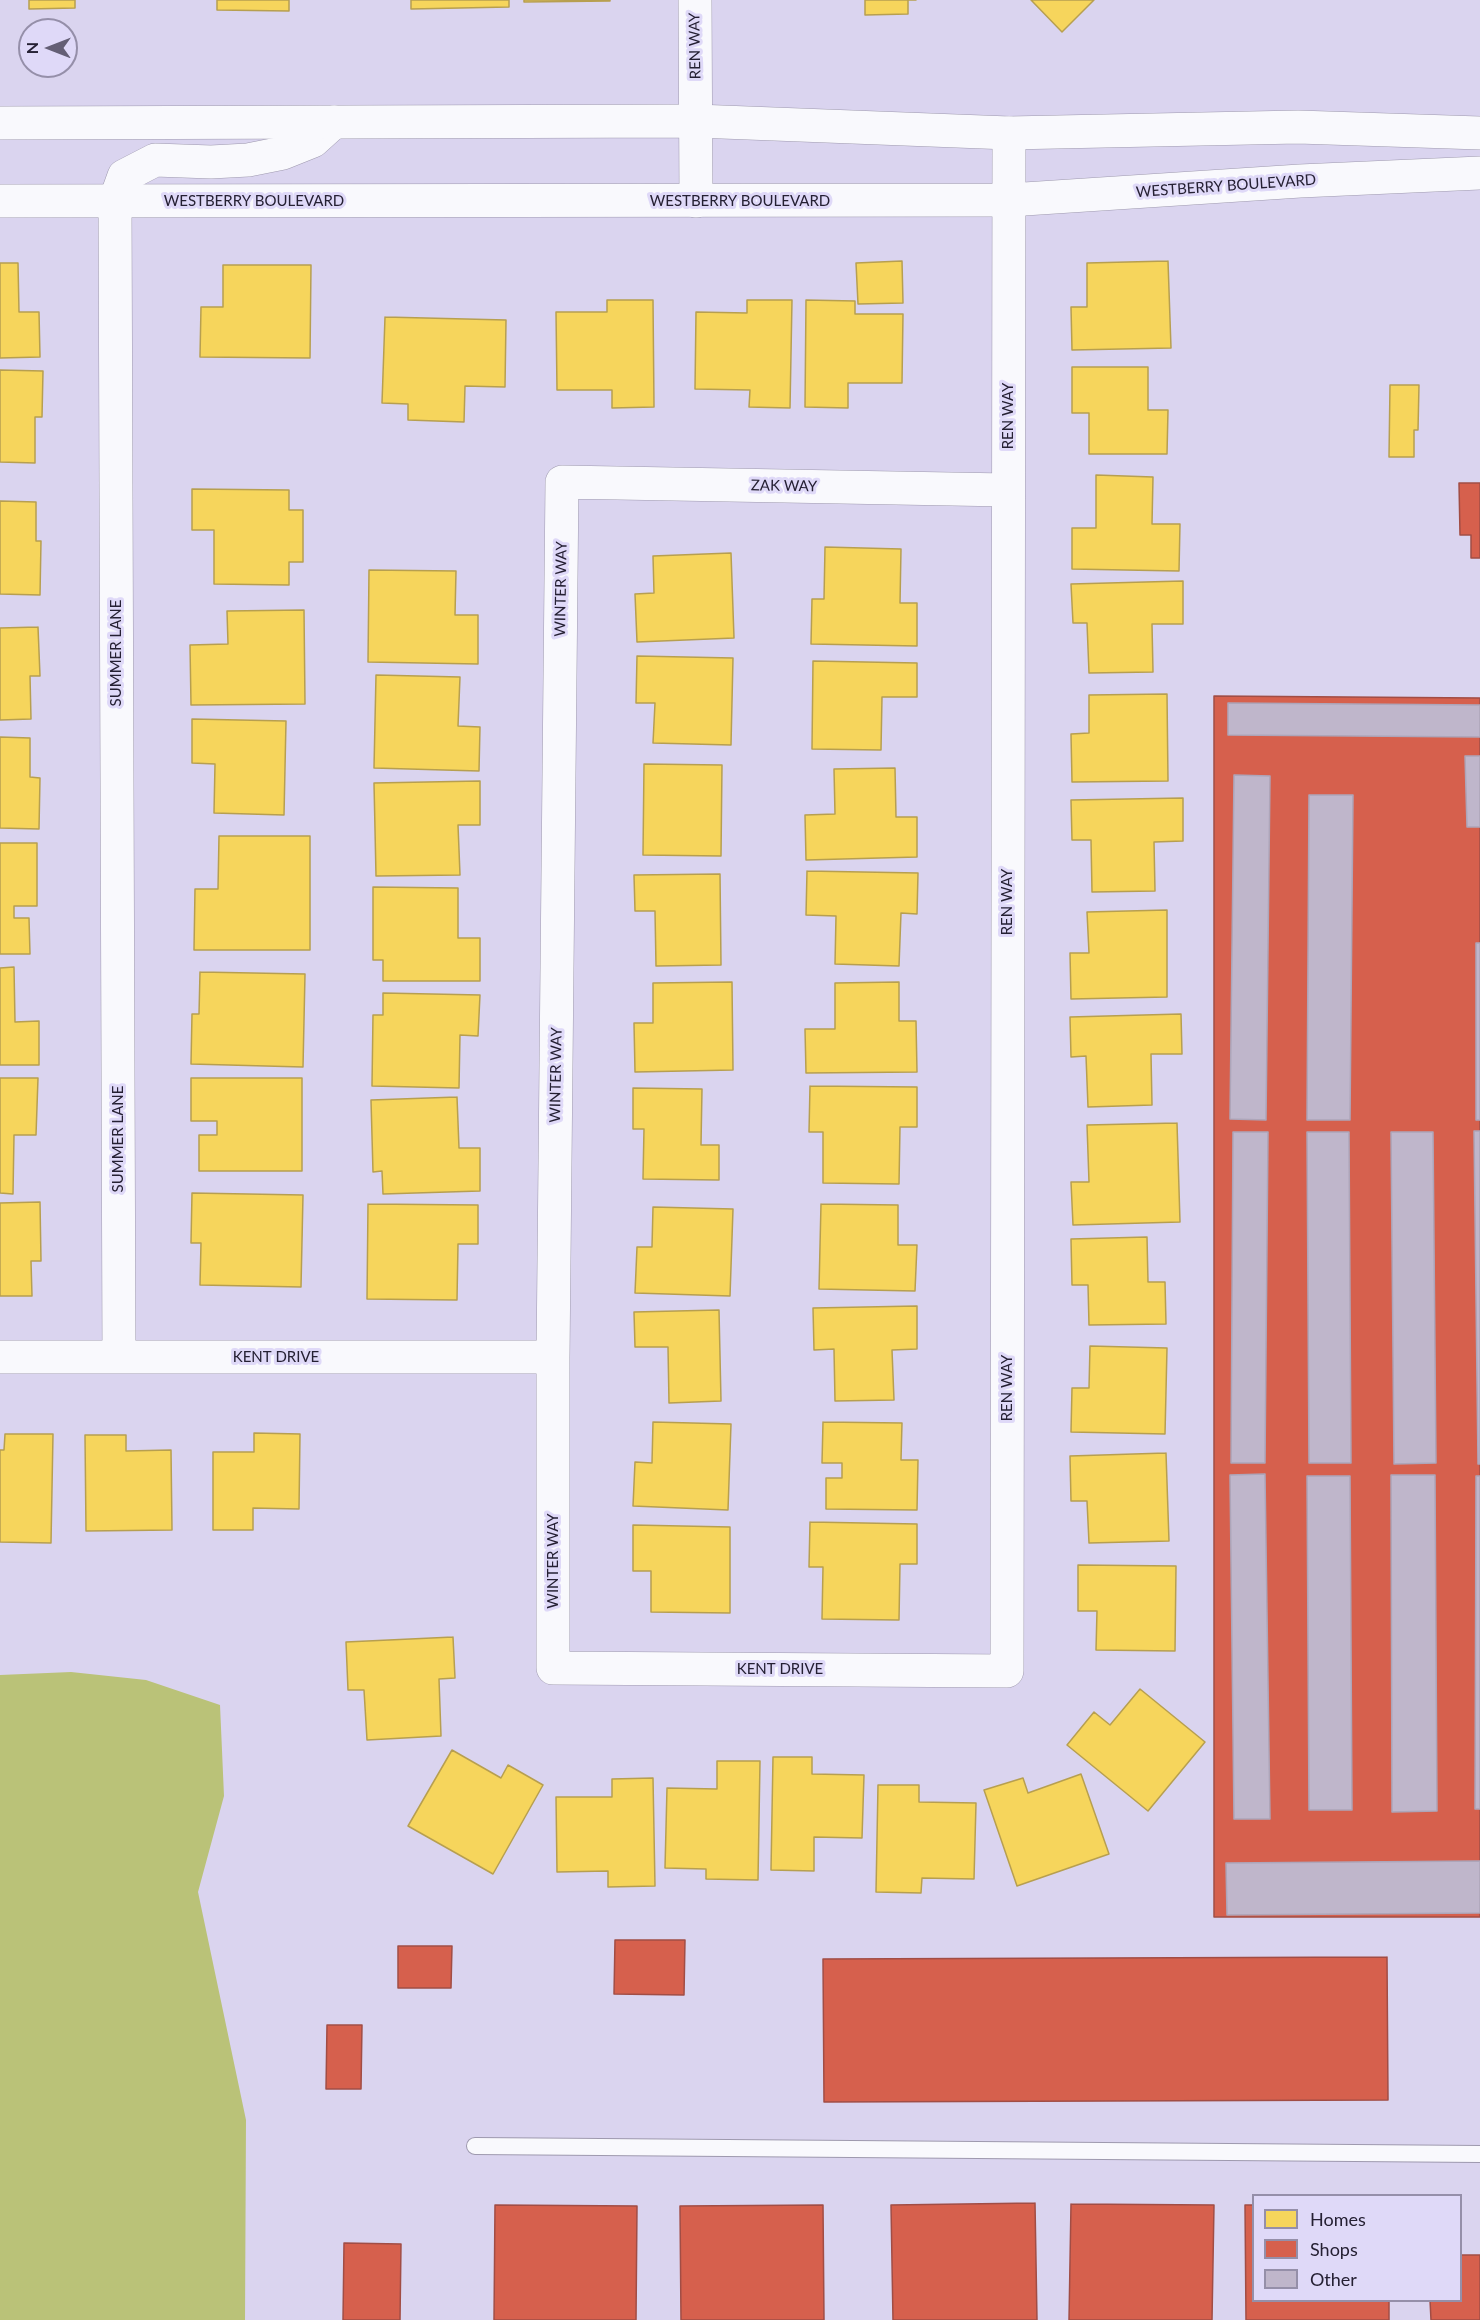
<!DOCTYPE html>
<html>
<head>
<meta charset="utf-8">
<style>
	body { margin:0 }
	#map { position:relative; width:1480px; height:2320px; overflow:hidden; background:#dad4ef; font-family:Lato,sans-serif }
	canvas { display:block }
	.legend { position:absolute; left:1252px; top:2194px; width:210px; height:108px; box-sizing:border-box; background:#dfd9f8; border:2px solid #958fa9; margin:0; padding:8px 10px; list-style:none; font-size:18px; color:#252033 }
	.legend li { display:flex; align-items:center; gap:12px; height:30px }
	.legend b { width:30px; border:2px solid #958fa9 }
	.north { position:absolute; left:18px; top:18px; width:60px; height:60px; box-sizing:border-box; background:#dfd9f8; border:2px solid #958fa9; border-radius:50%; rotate:270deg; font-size:16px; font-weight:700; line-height:24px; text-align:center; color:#252033 }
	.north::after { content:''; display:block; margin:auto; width:21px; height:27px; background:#645f75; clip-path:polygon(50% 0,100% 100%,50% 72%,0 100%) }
</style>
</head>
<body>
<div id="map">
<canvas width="1480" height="2320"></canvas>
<ul class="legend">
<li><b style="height:16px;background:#f6d55c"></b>Homes</li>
<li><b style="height:16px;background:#d6604d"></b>Shops</li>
<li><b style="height:16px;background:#bfb6cb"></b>Other</li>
</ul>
<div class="north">N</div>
</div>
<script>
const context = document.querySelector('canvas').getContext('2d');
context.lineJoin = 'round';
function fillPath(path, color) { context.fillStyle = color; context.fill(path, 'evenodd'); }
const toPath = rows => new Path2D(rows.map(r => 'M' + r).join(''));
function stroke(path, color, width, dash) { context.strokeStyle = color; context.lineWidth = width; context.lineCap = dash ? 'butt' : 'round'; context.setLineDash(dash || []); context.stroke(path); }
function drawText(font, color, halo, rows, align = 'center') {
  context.font = font + ' Lato,sans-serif'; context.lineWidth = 6; context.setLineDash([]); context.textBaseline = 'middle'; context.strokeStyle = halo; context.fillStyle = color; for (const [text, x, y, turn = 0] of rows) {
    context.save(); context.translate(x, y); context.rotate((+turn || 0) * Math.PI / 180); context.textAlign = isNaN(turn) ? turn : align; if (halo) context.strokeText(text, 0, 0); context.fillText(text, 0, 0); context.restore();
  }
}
fillPath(toPath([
	[71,1672,146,1680,220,1705,224,1796,198,1892,246,2120,245,2320,0,2320,0,1675]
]), '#bac278');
const homes = toPath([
	[29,0,75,0,75,8,29,9,29,0],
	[217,0,289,0,289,11,217,10,217,0],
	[411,0,509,0,509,7,411,9,411,0],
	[524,0,610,0,610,1,524,2,524,0],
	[865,0,916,0,908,0,908,14,865,15,865,0],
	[1031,0,1094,0,1062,32,1031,0],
	[902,261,903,303,858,304,856,263,902,261],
	[1168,261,1171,348,1072,350,1071,307,1087,307,1087,263,1168,261],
	[0,263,18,263,19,312,39,312,40,357,0,358,0,263],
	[223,265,311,265,310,358,200,357,201,307,223,307,223,265],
	[607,300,653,300,654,407,612,408,612,390,557,390,556,312,607,312,607,300],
	[747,300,792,300,790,408,749,407,750,390,695,389,696,312,747,313,747,300],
	[806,300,855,301,855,314,903,314,902,383,848,383,848,408,805,407,806,300],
	[385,317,506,320,505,387,465,386,464,422,408,420,408,404,382,403,385,317],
	[1072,367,1148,367,1148,410,1168,410,1167,454,1089,454,1089,413,1072,413,1072,367],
	[0,370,43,371,42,417,35,417,35,463,0,462,0,370],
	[1390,385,1419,385,1418,430,1414,430,1414,457,1389,457,1390,385],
	[1096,475,1153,477,1152,524,1180,524,1179,571,1072,569,1072,528,1096,528,1096,475],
	[192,489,289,490,289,510,303,510,303,562,289,562,289,585,214,584,214,530,192,530,192,489],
	[0,501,36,502,36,541,41,541,40,595,0,594,0,501],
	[825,547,901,549,900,603,917,603,917,646,811,644,812,599,824,599,825,547],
	[731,553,734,638,637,642,635,594,654,593,653,556,731,553],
	[369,570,456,571,455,615,478,615,478,664,368,662,369,570],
	[1183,581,1183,624,1152,624,1153,672,1089,673,1087,623,1073,623,1071,584,1183,581],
	[304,610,305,704,191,705,190,645,228,644,227,611,304,610],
	[38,627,40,676,30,676,31,719,0,720,0,628,38,627],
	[637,656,733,658,731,745,653,743,655,703,636,703,637,656],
	[813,661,917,663,917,697,882,697,881,750,812,749,813,661],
	[376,675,460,677,458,726,480,727,479,771,374,768,376,675],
	[1167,694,1168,781,1072,782,1071,734,1089,733,1089,695,1167,694],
	[192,719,286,721,284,815,214,813,215,764,192,763,192,719],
	[0,737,30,738,30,777,40,778,39,829,0,828,0,737],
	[644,764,722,765,721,856,643,855,644,764],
	[895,768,896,817,917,817,917,857,806,860,805,815,835,814,834,769,895,768],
	[480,781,480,825,458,825,460,875,376,876,374,783,480,781],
	[1183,798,1183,841,1154,842,1155,891,1092,892,1091,840,1072,840,1071,800,1183,798],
	[219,836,310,836,310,950,194,950,195,889,218,889,219,836],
	[0,843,37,843,37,906,14,906,14,918,29,918,30,954,0,954,0,843],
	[807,871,918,873,917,914,901,913,899,966,835,964,836,916,806,915,807,871],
	[720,874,721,965,656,966,655,911,635,911,634,875,720,874],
	[373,887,458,888,458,938,480,938,480,981,383,981,383,960,373,960,373,887],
	[1167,910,1167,997,1071,999,1070,953,1089,953,1087,912,1167,910],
	[14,967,15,1022,39,1021,39,1065,0,1065,0,968,14,967],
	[200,972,305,974,303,1067,191,1064,192,1014,199,1014,200,972],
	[732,982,733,1070,635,1072,634,1023,653,1023,653,983,732,982],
	[899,982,899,1021,916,1021,917,1072,806,1073,805,1029,835,1029,835,983,899,982],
	[383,993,480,995,478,1036,460,1035,459,1088,372,1086,373,1015,383,1015,383,993],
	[1181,1014,1182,1054,1151,1054,1152,1105,1088,1107,1086,1056,1071,1057,1070,1017,1181,1014],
	[0,1078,38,1078,36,1135,14,1135,13,1194,0,1193,0,1078],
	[191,1078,302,1078,302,1171,199,1171,199,1135,217,1135,217,1121,191,1121,191,1078],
	[810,1086,917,1087,917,1127,900,1127,899,1184,823,1183,823,1132,809,1132,810,1086],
	[633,1088,702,1089,701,1145,719,1145,719,1180,643,1179,644,1129,633,1129,633,1088],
	[457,1097,459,1148,480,1148,480,1191,383,1194,382,1171,373,1172,371,1100,457,1097],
	[1177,1123,1180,1222,1073,1225,1071,1182,1089,1182,1087,1125,1177,1123],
	[192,1193,303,1195,301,1287,200,1285,201,1243,191,1243,192,1193],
	[40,1202,41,1261,31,1261,32,1296,0,1296,0,1203,40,1202],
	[368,1204,478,1205,478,1244,458,1244,457,1300,367,1299,368,1204],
	[821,1204,898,1205,898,1245,917,1245,915,1291,819,1289,821,1204],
	[653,1207,733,1209,730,1296,635,1293,637,1247,652,1247,653,1207],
	[1147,1237,1148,1282,1165,1282,1166,1324,1089,1325,1088,1285,1072,1285,1071,1239,1147,1237],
	[917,1306,917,1349,892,1350,894,1400,835,1401,834,1349,814,1350,813,1308,917,1306],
	[719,1310,721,1401,669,1403,668,1347,635,1347,634,1312,719,1310],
	[1090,1346,1167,1348,1165,1434,1071,1432,1072,1388,1089,1388,1090,1346],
	[653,1422,731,1424,728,1510,633,1506,635,1462,652,1463,653,1422],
	[823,1422,902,1423,901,1460,918,1460,917,1510,826,1509,826,1478,842,1478,842,1463,822,1463,823,1422],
	[254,1433,300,1434,299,1509,253,1508,253,1530,213,1530,213,1452,254,1452,254,1433],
	[5,1434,53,1434,51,1543,0,1542,0,1450,4,1450,5,1434],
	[85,1435,126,1435,126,1451,171,1450,172,1530,86,1531,85,1435],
	[1166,1453,1169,1541,1089,1543,1087,1501,1071,1501,1070,1456,1166,1453],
	[810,1522,917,1524,917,1564,900,1564,899,1620,822,1619,823,1567,809,1567,810,1522],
	[633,1525,730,1527,730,1613,651,1612,651,1571,633,1571,633,1525],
	[1078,1565,1176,1566,1175,1651,1096,1650,1097,1611,1078,1611,1078,1565],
	[453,1637,455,1678,439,1679,441,1736,367,1740,364,1690,348,1690,346,1642,453,1637],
	[1140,1689,1205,1742,1148,1811,1067,1745,1094,1712,1110,1725,1140,1689],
	[452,1750,501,1778,508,1765,543,1785,493,1874,408,1826,452,1750],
	[773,1757,812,1757,812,1774,864,1775,862,1838,814,1837,814,1871,771,1870,773,1757],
	[717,1761,760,1761,758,1880,706,1879,706,1869,665,1868,667,1788,717,1789,717,1761],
	[1081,1774,1109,1854,1017,1886,984,1790,1023,1778,1028,1793,1081,1774],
	[653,1778,655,1886,608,1887,608,1871,557,1872,556,1797,612,1797,612,1779,653,1778],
	[878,1785,919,1785,919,1802,976,1803,974,1879,922,1878,921,1893,876,1892,878,1785]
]);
fillPath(homes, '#f6d55c');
stroke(homes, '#b79f50', 1.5);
const shops = toPath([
	[1459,483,1480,483,1480,558,1471,558,1471,535,1460,535,1459,483],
	[1214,696,1480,698,1480,1917,1214,1917,1214,696],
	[615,1940,685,1940,684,1995,614,1994,615,1940],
	[398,1946,452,1946,451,1988,398,1988,398,1946],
	[1387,1957,1388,2100,824,2102,823,1959,1387,1957],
	[327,2025,362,2025,361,2089,326,2089,327,2025],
	[1035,2203,1037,2320,893,2320,891,2205,1035,2203],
	[1071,2204,1214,2205,1212,2320,1069,2320,1071,2204],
	[495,2205,637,2206,636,2320,494,2320,495,2205],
	[823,2205,824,2320,681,2320,680,2206,823,2205],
	[1245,2205,1254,2205,1254,2300,1389,2300,1389,2320,1246,2320,1245,2205],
	[344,2243,401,2244,400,2320,343,2320,344,2243],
	[1460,2255,1480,2255,1480,2320,1431,2320,1430,2300,1460,2300,1460,2255]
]);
fillPath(shops, '#d6604d');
stroke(shops, '#a14d45', 1.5);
const building = toPath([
	[1228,703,1480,705,1480,737,1228,735,1228,703],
	[1465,756,1480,756,1480,827,1467,827,1465,756],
	[1234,775,1270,776,1266,1120,1230,1119,1234,775],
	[1309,795,1353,795,1350,1120,1307,1120,1309,795],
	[1476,943,1480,943,1480,1120,1476,1120,1476,943],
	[1474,1131,1480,1131,1480,1464,1478,1464,1474,1131],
	[1233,1132,1268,1132,1265,1463,1231,1463,1233,1132],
	[1307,1132,1349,1132,1351,1463,1309,1463,1307,1132],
	[1391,1132,1433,1132,1436,1463,1394,1464,1391,1132],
	[1265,1474,1270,1819,1234,1819,1230,1475,1265,1474],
	[1391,1475,1435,1475,1437,1811,1392,1812,1391,1475],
	[1307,1476,1350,1476,1352,1810,1309,1810,1307,1476],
	[1476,1476,1480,1476,1480,1809,1475,1809,1476,1476],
	[1480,1861,1480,1913,1227,1915,1226,1863,1480,1861]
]);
fillPath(building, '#bfb6cb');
stroke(building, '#ada5b9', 1.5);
const service = toPath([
	[475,2146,1480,2154]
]);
const minor = toPath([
	[695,0,696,201],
	[1007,490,562,482,553,1357,553,1668,1007,1671,1009,133],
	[0,1357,553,1357],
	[119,1357,115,201,124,176,155,160,211,162,248,160,283,153,313,141,334,122]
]);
const tertiary = toPath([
	[0,123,696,121,1009,133,1298,127,1480,133],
	[0,201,1009,200,1300,181,1480,173]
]);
stroke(service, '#9e99ae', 18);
stroke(minor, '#9e99ae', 34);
stroke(tertiary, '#9e99ae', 34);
stroke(service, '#f9f9fd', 16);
stroke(minor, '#f9f9fd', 33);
stroke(tertiary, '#f9f9fd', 33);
drawText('15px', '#252033', '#dfd9f8', [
	["REN WAY",695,46,-91],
	["WESTBERRY BOULEVARD",1226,186,-4],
	["WESTBERRY BOULEVARD",254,201],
	["WESTBERRY BOULEVARD",740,201],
	["REN WAY",1008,416,-90],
	["ZAK WAY",784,486,1],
	["WINTER WAY",561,589,-89],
	["SUMMER LANE",116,653,-90],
	["REN WAY",1007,902,-90],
	["WINTER WAY",556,1075,-89],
	["SUMMER LANE",118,1139,-90],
	["KENT DRIVE",276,1357],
	["REN WAY",1007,1388,-90],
	["WINTER WAY",553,1561,-90],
	["KENT DRIVE",780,1669]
]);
</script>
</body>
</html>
